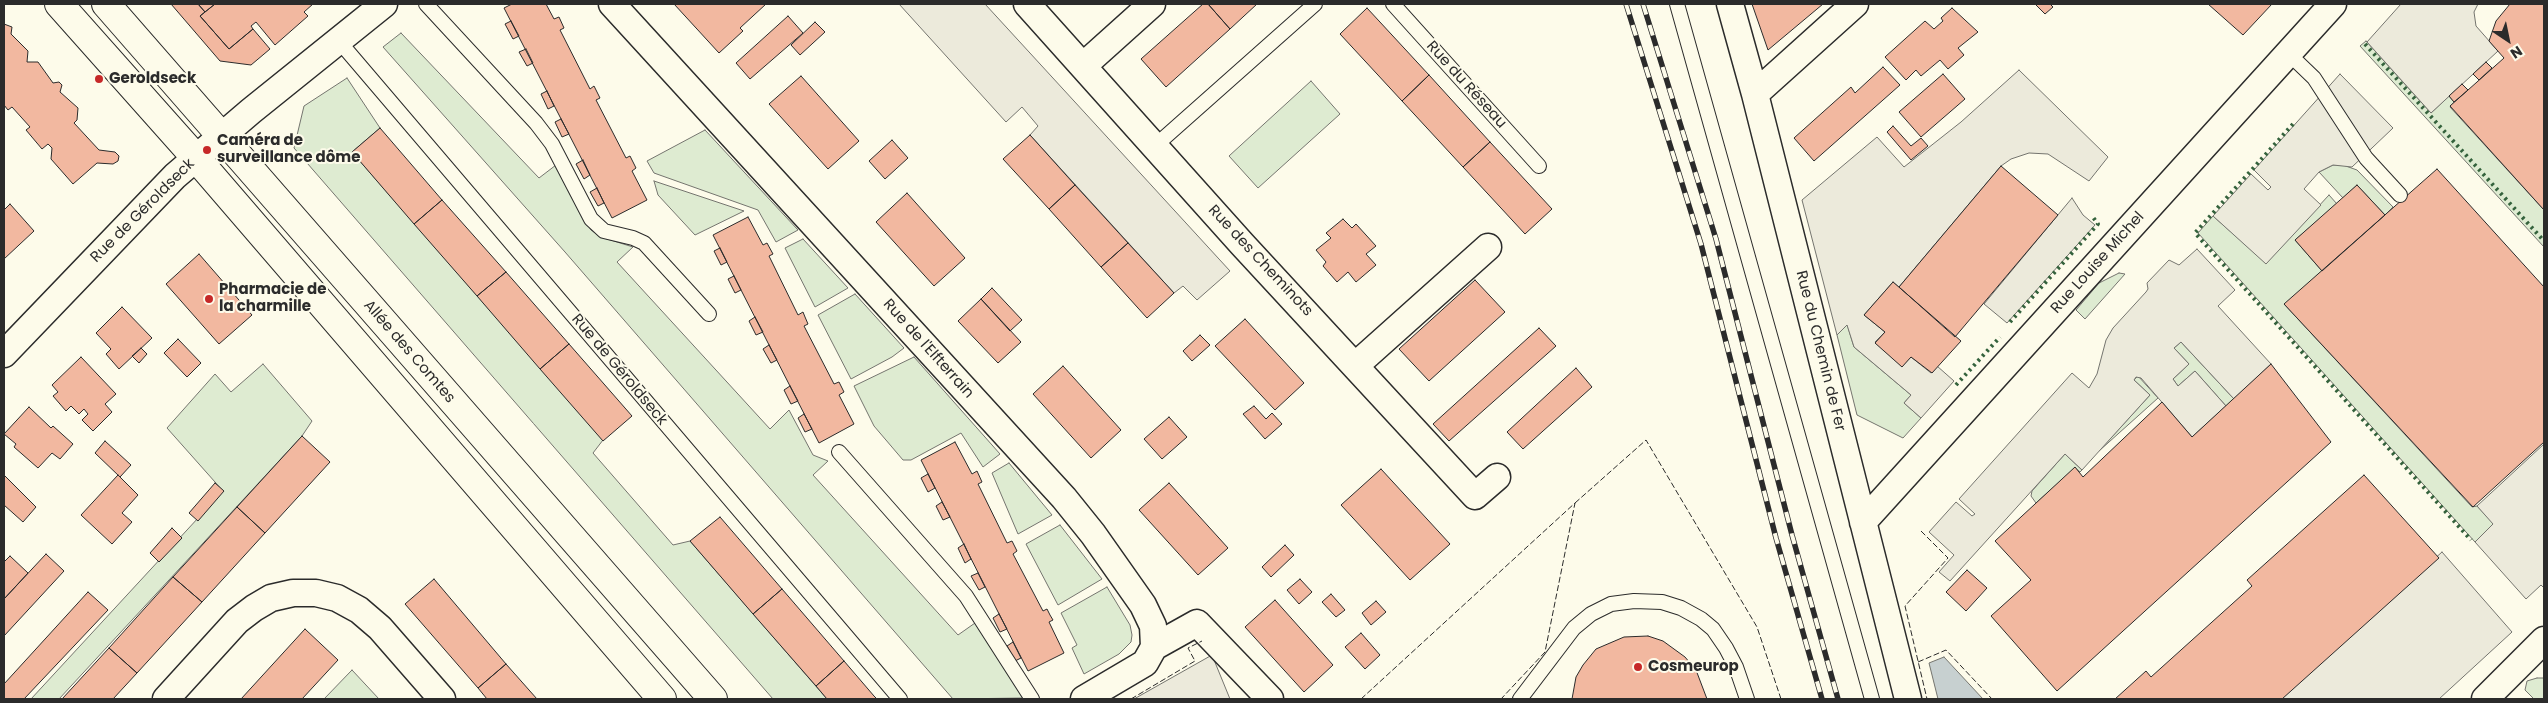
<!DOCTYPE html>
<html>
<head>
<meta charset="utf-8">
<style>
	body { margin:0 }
	#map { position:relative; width:2548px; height:703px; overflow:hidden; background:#fdfbea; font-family:Poppins,sans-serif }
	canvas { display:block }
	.frame { position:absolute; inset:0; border:5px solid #2b2b2b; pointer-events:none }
	.north { position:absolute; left:2483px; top:15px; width:50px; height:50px; -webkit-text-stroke:4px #fdfbea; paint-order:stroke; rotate:146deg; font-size:14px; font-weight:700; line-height:20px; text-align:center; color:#2b2b2b }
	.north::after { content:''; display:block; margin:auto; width:18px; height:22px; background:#2b2b2b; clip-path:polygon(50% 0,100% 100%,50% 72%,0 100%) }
</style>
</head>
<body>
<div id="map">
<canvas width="2548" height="703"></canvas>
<div class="frame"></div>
<div class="north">N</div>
</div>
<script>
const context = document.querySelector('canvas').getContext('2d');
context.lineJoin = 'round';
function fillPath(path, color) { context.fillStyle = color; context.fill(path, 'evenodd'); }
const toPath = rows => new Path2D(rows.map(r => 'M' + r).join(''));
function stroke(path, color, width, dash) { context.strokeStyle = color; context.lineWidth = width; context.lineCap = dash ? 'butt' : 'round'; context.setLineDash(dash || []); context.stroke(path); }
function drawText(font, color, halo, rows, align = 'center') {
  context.font = font + ' Poppins,sans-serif'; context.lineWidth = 4; context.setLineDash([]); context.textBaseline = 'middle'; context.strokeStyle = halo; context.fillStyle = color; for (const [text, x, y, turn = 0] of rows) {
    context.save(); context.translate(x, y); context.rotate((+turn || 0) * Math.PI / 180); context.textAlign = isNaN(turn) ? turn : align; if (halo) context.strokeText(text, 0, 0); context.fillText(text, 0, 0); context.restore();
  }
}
const green = toPath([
	[401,33,539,178,556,165,591,230,601,237,633,247,617,262,770,429,789,410,813,455,828,461,813,475,958,635,975,623,1024,698,953,699,565,252,383,47,401,33],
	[2366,41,2431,113,2449,96,2454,102,2450,107,2544,210,2544,247,2360,46,2366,41],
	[347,78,380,128,352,152,603,440,593,453,673,545,690,541,827,699,773,699,294,148,304,106,347,78],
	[1311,81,1340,114,1258,188,1229,156,1311,81],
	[705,130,798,230,776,242,758,210,654,173,647,161,705,130],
	[2333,165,2343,165,2357,170,2393,207,2385,215,2357,185,2343,198,2319,172,2333,165],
	[654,181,744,211,695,235,658,195,654,181],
	[2329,195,2337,204,2295,240,2322,271,2285,305,2472,507,2477,506,2494,524,2475,542,2198,233,2213,216,2266,263,2329,195],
	[803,239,848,288,815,307,785,248,803,239],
	[2119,273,2125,274,2085,319,2076,310,2099,283,2119,273],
	[855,294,904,348,892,357,851,379,818,315,855,294],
	[1847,324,1854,347,1911,395,1904,403,1921,418,1903,438,1857,415,1837,335,1847,324],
	[2181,342,2234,399,2226,406,2195,371,2178,386,2173,379,2189,364,2174,348,2181,342],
	[914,357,1000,454,983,467,961,433,911,460,903,460,874,426,854,386,914,357],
	[263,364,312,421,302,436,59,699,31,699,223,491,167,428,215,374,231,392,263,364],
	[2138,376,2158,398,2099,451,2150,395,2134,380,2138,376],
	[2065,454,2082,470,2080,472,2075,468,2036,503,2031,496,2032,491,2065,454],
	[1009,463,1052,515,1018,534,992,473,1009,463],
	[1060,525,1102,579,1058,605,1026,544,1060,525],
	[1107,587,1130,625,1132,635,1131,642,1119,654,1084,674,1072,648,1077,645,1061,613,1107,587],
	[352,670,379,699,324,699,352,670],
	[2537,678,2544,678,2544,699,2534,699,2525,690,2527,681,2537,678]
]);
fillPath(green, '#deebd1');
stroke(green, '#74746e', 1);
const parking = toPath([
	[899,4,985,4,1230,271,1197,300,1183,286,1174,293,1030,135,1038,126,1022,107,1006,122,899,4],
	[2401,4,2478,4,2474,12,2476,26,2498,51,2431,113,2367,42,2401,4],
	[2019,70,2108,157,2089,181,2048,154,2029,153,2011,159,2001,166,1899,287,1893,282,1864,315,1885,332,1875,342,1902,366,1911,357,1931,373,1937,366,1954,381,1921,418,1904,403,1911,395,1854,347,1847,325,1837,335,1802,200,1877,137,1904,167,1961,122,2019,70],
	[2340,74,2393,128,2352,167,2333,165,2319,172,2304,189,2321,205,2266,264,2213,216,2251,174,2268,190,2271,187,2254,170,2340,74],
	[2072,198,2083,215,2095,225,2007,323,1984,304,2072,198],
	[2197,249,2235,290,2218,306,2271,364,2234,399,2181,342,2174,348,2189,364,2173,379,2178,386,2195,371,2226,406,2192,437,2141,378,2136,377,2134,380,2150,395,2082,470,2065,454,1950,581,1939,572,1954,555,1929,532,1956,502,1972,516,1975,514,1959,499,2072,373,2089,388,2097,374,2106,340,2113,328,2146,292,2148,289,2147,283,2169,260,2179,265,2197,249],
	[2544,444,2544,588,2541,585,2526,599,2475,542,2493,524,2477,506,2544,444],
	[2442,552,2512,632,2439,699,2280,699,2442,552],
	[1212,655,1230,699,1134,699,1212,655]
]);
fillPath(parking, '#eceadb');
stroke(parking, '#74746e', 1);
const water = toPath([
	[1944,657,1983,699,1938,699,1929,663,1944,657]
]);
fillPath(water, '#c7d0d0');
stroke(water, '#74746e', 1);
const building = toPath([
	[171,4,198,4,205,12,200,16,229,49,253,29,270,49,251,65,220,61,171,4],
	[198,4,215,4,205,12,198,4],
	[215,4,313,4,304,12,308,16,275,45,256,22,251,26,253,29,229,49,200,16,215,4],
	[512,4,546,4,554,19,559,17,564,28,560,30,590,89,594,86,600,98,596,100,626,158,630,156,636,168,632,171,647,200,612,218,504,8,512,4],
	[674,4,766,4,740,28,743,31,719,53,674,4],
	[1203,4,1208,4,1230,29,1166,87,1141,59,1203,4],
	[1208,4,1257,4,1230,29,1208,4],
	[1752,4,1823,4,1768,50,1752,4],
	[2035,4,2050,4,2053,7,2045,14,2035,4],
	[2208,4,2272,4,2243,35,2208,4],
	[2510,4,2544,4,2544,210,2450,106,2504,58,2489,41,2496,21,2510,4],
	[1367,8,1429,75,1402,101,1340,34,1367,8],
	[1952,8,1978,32,1958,48,1964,55,1948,69,1940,60,1921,76,1916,70,1906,80,1885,57,1925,21,1934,29,1943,21,1941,18,1952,8],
	[788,16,803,33,750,79,736,63,788,16],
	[511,21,519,36,513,39,505,24,511,21],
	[815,22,825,32,800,55,791,45,815,22],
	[4,24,12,27,11,34,28,51,27,62,38,62,53,83,59,82,62,85,60,92,78,108,77,120,74,123,99,150,115,152,119,156,118,161,113,164,97,163,73,184,51,159,52,148,48,144,42,149,26,130,30,127,12,107,8,110,4,105,4,24],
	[526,49,533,63,527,66,519,52,526,49],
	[2486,62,2492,68,2479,80,2473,74,2486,62],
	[1883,67,1900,85,1814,161,1794,138,1851,87,1855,93,1883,67],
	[1943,74,1965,99,1921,137,1899,112,1943,74],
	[1429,75,1490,142,1463,167,1402,101,1429,75],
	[801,76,859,141,828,169,769,104,801,76],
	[2462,84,2468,90,2454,102,2449,96,2462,84],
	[547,91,554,106,548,109,541,94,547,91],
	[561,119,569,134,562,137,555,122,561,119],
	[1893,126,1911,146,1921,138,1928,146,1911,160,1887,132,1893,126],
	[380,128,442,200,414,224,352,152,380,128],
	[1030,135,1075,185,1049,209,1003,159,1030,135],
	[892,140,908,158,885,179,869,161,892,140],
	[1490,142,1552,209,1525,234,1463,167,1490,142],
	[583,160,590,175,584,179,576,164,583,160],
	[2001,166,2058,215,1955,337,1899,287,2001,166],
	[2437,169,2544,287,2544,442,2473,507,2284,304,2437,169],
	[1075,185,1128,243,1101,267,1049,209,1075,185],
	[2357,185,2385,215,2322,271,2295,240,2357,185],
	[597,188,604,203,598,206,590,192,597,188],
	[907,193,965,258,934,286,876,222,907,193],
	[442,200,506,272,477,296,414,224,442,200],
	[10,204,34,231,4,259,4,210,10,204],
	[748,217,763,245,767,243,773,254,769,256,798,315,803,312,805,317,808,324,804,326,834,384,839,382,844,392,839,395,854,424,819,443,713,235,748,217],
	[1343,219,1352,228,1356,224,1376,246,1366,254,1376,265,1356,282,1348,272,1337,282,1323,266,1326,262,1316,250,1331,238,1326,233,1343,219],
	[1128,243,1174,293,1147,318,1101,267,1128,243],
	[720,248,727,262,721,265,714,251,720,248],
	[199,254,252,315,219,344,166,284,199,254],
	[506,272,569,344,540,369,477,296,506,272],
	[734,276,741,290,735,293,728,279,734,276],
	[1475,280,1505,312,1429,381,1399,349,1475,280],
	[1893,282,1961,341,1932,373,1911,357,1902,367,1875,343,1885,332,1864,315,1893,282],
	[992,288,1022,320,1010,331,981,299,992,288],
	[981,299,1021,342,998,363,958,321,981,299],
	[122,307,152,338,119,369,106,354,111,349,96,333,122,307],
	[755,317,763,332,756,335,749,321,755,317],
	[1245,319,1304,383,1275,410,1215,346,1245,319],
	[1539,328,1556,346,1449,441,1433,424,1539,328],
	[1200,335,1210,345,1192,361,1183,351,1200,335],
	[178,339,201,363,187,377,164,353,178,339],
	[569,344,632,416,603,441,540,369,569,344],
	[769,345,777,360,771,363,763,349,769,345],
	[141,348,147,354,139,363,132,356,141,348],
	[81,357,116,394,105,404,112,412,93,431,82,420,88,414,84,409,79,414,71,406,66,411,53,396,58,392,52,385,81,357],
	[2271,364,2331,442,2057,691,1991,616,2031,580,1995,541,2075,467,2083,477,2162,402,2192,437,2271,364],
	[1063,366,1121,430,1091,458,1033,394,1063,366],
	[1576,368,1592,387,1523,449,1507,432,1576,368],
	[790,386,798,401,791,404,784,390,790,386],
	[1254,406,1266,419,1272,413,1282,424,1265,439,1243,414,1254,406],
	[29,407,51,428,53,426,73,444,60,459,52,453,38,468,14,447,16,444,4,434,29,407],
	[804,414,812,429,805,432,798,418,804,414],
	[1169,417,1187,437,1162,459,1144,439,1169,417],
	[302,436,330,462,265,533,237,507,302,436],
	[105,441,131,465,120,477,95,453,105,441],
	[955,442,972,474,977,471,982,482,978,484,1007,543,1012,541,1017,551,1013,554,1043,611,1047,609,1050,615,1053,620,1049,622,1064,653,1028,671,921,460,955,442],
	[1381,469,1450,544,1410,580,1341,505,1381,469],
	[928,474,935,488,928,492,921,478,928,474],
	[4,475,36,507,23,522,4,505,4,475],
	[118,475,138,495,122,513,132,522,112,544,81,515,118,475],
	[2364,475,2439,558,2282,699,2115,699,2146,671,2151,677,2252,586,2247,580,2364,475],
	[215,483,224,491,198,521,189,513,215,483],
	[1169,483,1228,548,1198,575,1139,510,1169,483],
	[942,502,950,517,943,520,936,506,942,502],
	[237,507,265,533,202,602,173,577,237,507],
	[720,517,782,589,753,614,690,541,720,517],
	[172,528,182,538,159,562,150,553,172,528],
	[964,544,971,559,965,563,958,548,964,544],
	[1285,545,1294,555,1271,577,1262,567,1285,545],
	[46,554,64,571,4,636,4,599,46,554],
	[10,556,28,573,4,599,4,562,10,556],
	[1967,570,1987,588,1966,611,1946,592,1967,570],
	[978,573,985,587,979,590,971,576,978,573],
	[173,577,202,602,137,673,109,648,173,577],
	[434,579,506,664,478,688,405,604,434,579],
	[1300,579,1312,592,1299,604,1287,590,1300,579],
	[782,589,844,661,816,686,753,614,782,589],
	[88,592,108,610,24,699,4,699,4,684,88,592],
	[1331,594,1345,610,1336,617,1322,602,1331,594],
	[1275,600,1333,665,1304,692,1245,627,1275,600],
	[1376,601,1386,612,1371,625,1362,613,1376,601],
	[999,614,1007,629,1000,632,993,618,999,614],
	[305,629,338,660,302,699,241,699,305,629],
	[1361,633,1380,655,1365,669,1345,647,1361,633],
	[1648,636,1663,641,1685,657,1696,670,1707,699,1572,699,1576,677,1583,665,1596,649,1624,637,1648,636],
	[1013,642,1021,658,1015,661,1007,646,1013,642],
	[109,648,137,673,113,699,62,699,109,648],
	[844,661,874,696,877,699,827,699,816,686,844,661],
	[506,664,537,699,487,699,478,688,506,664]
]);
fillPath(building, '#f2b8a0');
stroke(building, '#2b2b2b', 1);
const lane = toPath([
	[426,4,536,123,552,144,591,219,604,231,633,238,644,243,709,314],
	[1393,4,1539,166],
	[1677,4,1872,699],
	[338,40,900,699],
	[2288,53,2314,78,2366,158,2400,195],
	[1155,146,1315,4],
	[839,452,966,596,1032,699],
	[1520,699,1574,628,1591,614,1611,604,1634,601,1662,602,1681,608,1701,619,1713,629,1726,648,1736,667,1747,699]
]);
const street = toPath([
	[612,4,1064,498,1093,534,1143,605,1153,626,1154,647,1145,663,1084,699],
	[1027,4,1242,244,1475,496,1497,477],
	[1730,4,1755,94,1908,699],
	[1083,66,1152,4],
	[1755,94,1855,4],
	[4,354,175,176,251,111,384,4],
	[1356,365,1488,247],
	[1863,522,2333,4],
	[1154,647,1197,623,1270,699],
	[166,699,237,621,254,608,271,598,293,593,316,593,337,598,359,610,380,628,442,699],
	[2485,699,2544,640]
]);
const secondary = toPath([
	[59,4,196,158,662,699],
	[106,4,713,699]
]);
stroke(lane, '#2b2b2b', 16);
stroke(street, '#2b2b2b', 29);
stroke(secondary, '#2b2b2b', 30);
stroke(lane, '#fdfbea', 14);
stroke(street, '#fdfbea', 26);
stroke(secondary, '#fdfbea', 28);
const rail = toPath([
	[1626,4,1701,244,1776,538,1822,699],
	[1643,4,1716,239,1792,535,1838,699]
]);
stroke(rail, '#2b2b2b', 5.5);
stroke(rail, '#fdfbea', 4, [11]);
stroke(toPath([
	[2365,44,2544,241],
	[2293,124,2195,233,2471,540],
	[2010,322,2098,224,2092,216],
	[1956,385,2000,337]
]), '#34623c', 4, [2.5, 4]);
stroke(toPath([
	[1575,503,1646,440,1757,627,1781,699],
	[1921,531,1948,558,1905,606,1927,699],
	[1918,662,1946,650,1992,699],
	[1131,699,1195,661,1188,648,1202,641],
	[1361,699,1575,503,1545,652,1501,699]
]), '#2b2b2b', 1, [6, 2.5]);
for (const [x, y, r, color] of [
	[99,79,5,"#c62828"],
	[207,150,5,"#c62828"],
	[209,299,5,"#c62828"],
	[1638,667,5,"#c62828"]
]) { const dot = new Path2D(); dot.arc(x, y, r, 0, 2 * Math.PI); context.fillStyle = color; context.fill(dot); stroke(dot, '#fdfbea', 2); }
drawText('bold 15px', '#2b2b2b', '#fdfbea', [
	["Geroldseck",109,79],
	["Caméra de",217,141],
	["surveillance dôme",217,158],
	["Pharmacie de",219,290],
	["la charmille",219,307],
	["Cosmeurop",1648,667]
], 'left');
drawText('15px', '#2b2b2b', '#fdfbea', [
	["Rue du Réseau",1466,85,48],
	["Rue de Géroldseck",143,211,-45],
	["Rue des Cheminots",1260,261,47],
	["Rue Louise Michel",2098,263,-48],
	["Rue de l'Elfterrain",928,349,48],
	["Rue du Chemin de Fer",1820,351,76],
	["Allée des Comtes",409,352,49],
	["Rue de Géroldseck",619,370,50]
]);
</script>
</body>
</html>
